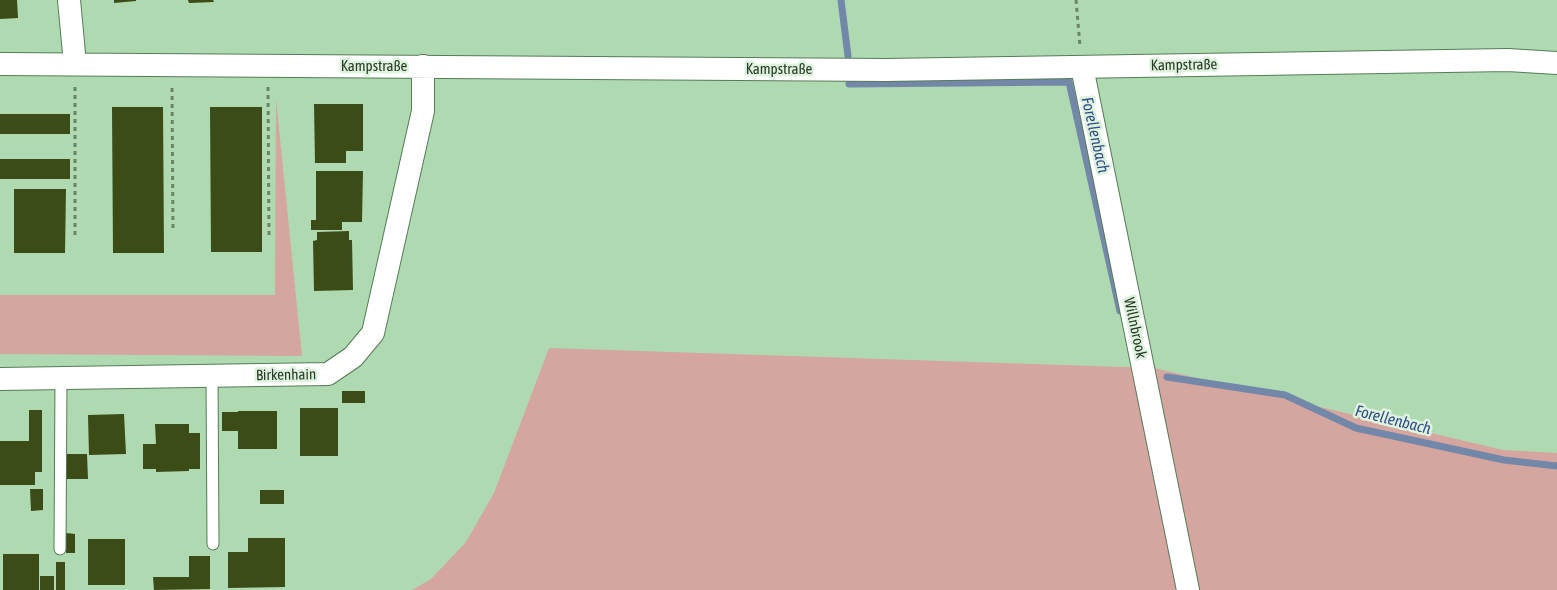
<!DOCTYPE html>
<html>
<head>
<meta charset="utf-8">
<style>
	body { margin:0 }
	canvas { display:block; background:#afd9b0 }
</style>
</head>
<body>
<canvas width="1557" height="590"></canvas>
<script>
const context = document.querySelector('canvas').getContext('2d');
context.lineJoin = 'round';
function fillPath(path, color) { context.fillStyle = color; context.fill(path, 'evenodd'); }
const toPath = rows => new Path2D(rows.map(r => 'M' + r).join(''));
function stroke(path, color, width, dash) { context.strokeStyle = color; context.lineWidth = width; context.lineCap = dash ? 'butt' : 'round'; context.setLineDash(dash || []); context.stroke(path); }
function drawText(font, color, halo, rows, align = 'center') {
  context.font = font + ' "Asap Condensed",sans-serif'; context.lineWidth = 5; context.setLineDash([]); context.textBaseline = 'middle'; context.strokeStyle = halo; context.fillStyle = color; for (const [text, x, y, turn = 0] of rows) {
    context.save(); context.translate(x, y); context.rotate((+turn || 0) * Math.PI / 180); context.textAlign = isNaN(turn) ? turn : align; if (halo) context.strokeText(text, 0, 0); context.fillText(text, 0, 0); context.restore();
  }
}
fillPath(toPath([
	[276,99,302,356,0,354,0,295,275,295],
	[549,348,1154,368,1503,450,1557,453,1557,590,412,590,431,579,466,542,494,493]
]), '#d5a5a0');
stroke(toPath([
	[841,0,848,56],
	[849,84,1069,82,1120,311],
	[1167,377,1285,395,1356,428,1504,460,1557,466]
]), '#7388a8', 7);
fillPath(toPath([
	[0,0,17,0,18,18,0,19],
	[114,0,136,0,136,1,114,3],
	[188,0,213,0,214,2,189,3],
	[314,104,363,104,363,151,346,151,346,163,315,163],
	[112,107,163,107,164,253,113,253],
	[210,107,262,107,262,252,211,252],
	[0,114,70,114,70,134,0,134],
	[0,159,70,159,70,179,0,179],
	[316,171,363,171,362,222,342,222,342,230,311,230,311,220,316,220],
	[14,189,66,189,65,253,14,253],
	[349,231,349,240,352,240,353,290,314,291,313,241,317,240,317,232],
	[342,391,365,391,365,403,342,403],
	[300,408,338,408,338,456,300,456],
	[29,410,42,410,42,472,35,472,35,485,0,485,0,441,29,441],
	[238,411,277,411,277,449,238,449,238,431,222,431,222,412,238,412],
	[124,414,126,454,89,455,88,415],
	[155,424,189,424,189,433,200,433,200,469,189,469,189,471,156,472,156,469,143,469,143,444,156,444],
	[66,454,87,454,88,479,66,479],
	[30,489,43,489,43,510,31,511],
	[260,490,284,490,284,504,260,504],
	[66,533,75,534,75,553,66,553],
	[248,538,285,538,285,587,228,588,228,552,248,552],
	[88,539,125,539,125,585,88,585],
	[3,554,39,554,39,590,3,590],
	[189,556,210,556,210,589,154,590,153,577,189,577],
	[56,562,65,562,65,590,56,590],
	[40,576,54,576,54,590,40,590]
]), '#3b4c17');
const service = toPath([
	[212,376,213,544],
	[60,549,61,378]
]);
const minor = toPath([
	[69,0,75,64],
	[0,64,886,70,1508,60,1557,63],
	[1082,67,1188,590],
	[0,379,328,374,353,357,373,333,423,111,423,66]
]);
stroke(service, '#557c57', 13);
stroke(minor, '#557c57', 24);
stroke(toPath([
	[1076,0,1080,46],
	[75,87,75,238],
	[268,87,269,239],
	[172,88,173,230]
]), '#698569', 3, [4, 4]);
stroke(service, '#fff', 11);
stroke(minor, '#fff', 22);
drawText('15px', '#2a3a2a', '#def3de', [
	["Kampstraße",1184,65,-1],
	["Kampstraße",374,66],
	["Kampstraße",779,69],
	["Willnbrook",1135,328,78],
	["Birkenhain",286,375,-1]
]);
drawText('italic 16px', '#304a8a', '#def3de', [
	["Forellenbach",1095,135,77],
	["Forellenbach",1393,420,14]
]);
</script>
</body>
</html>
